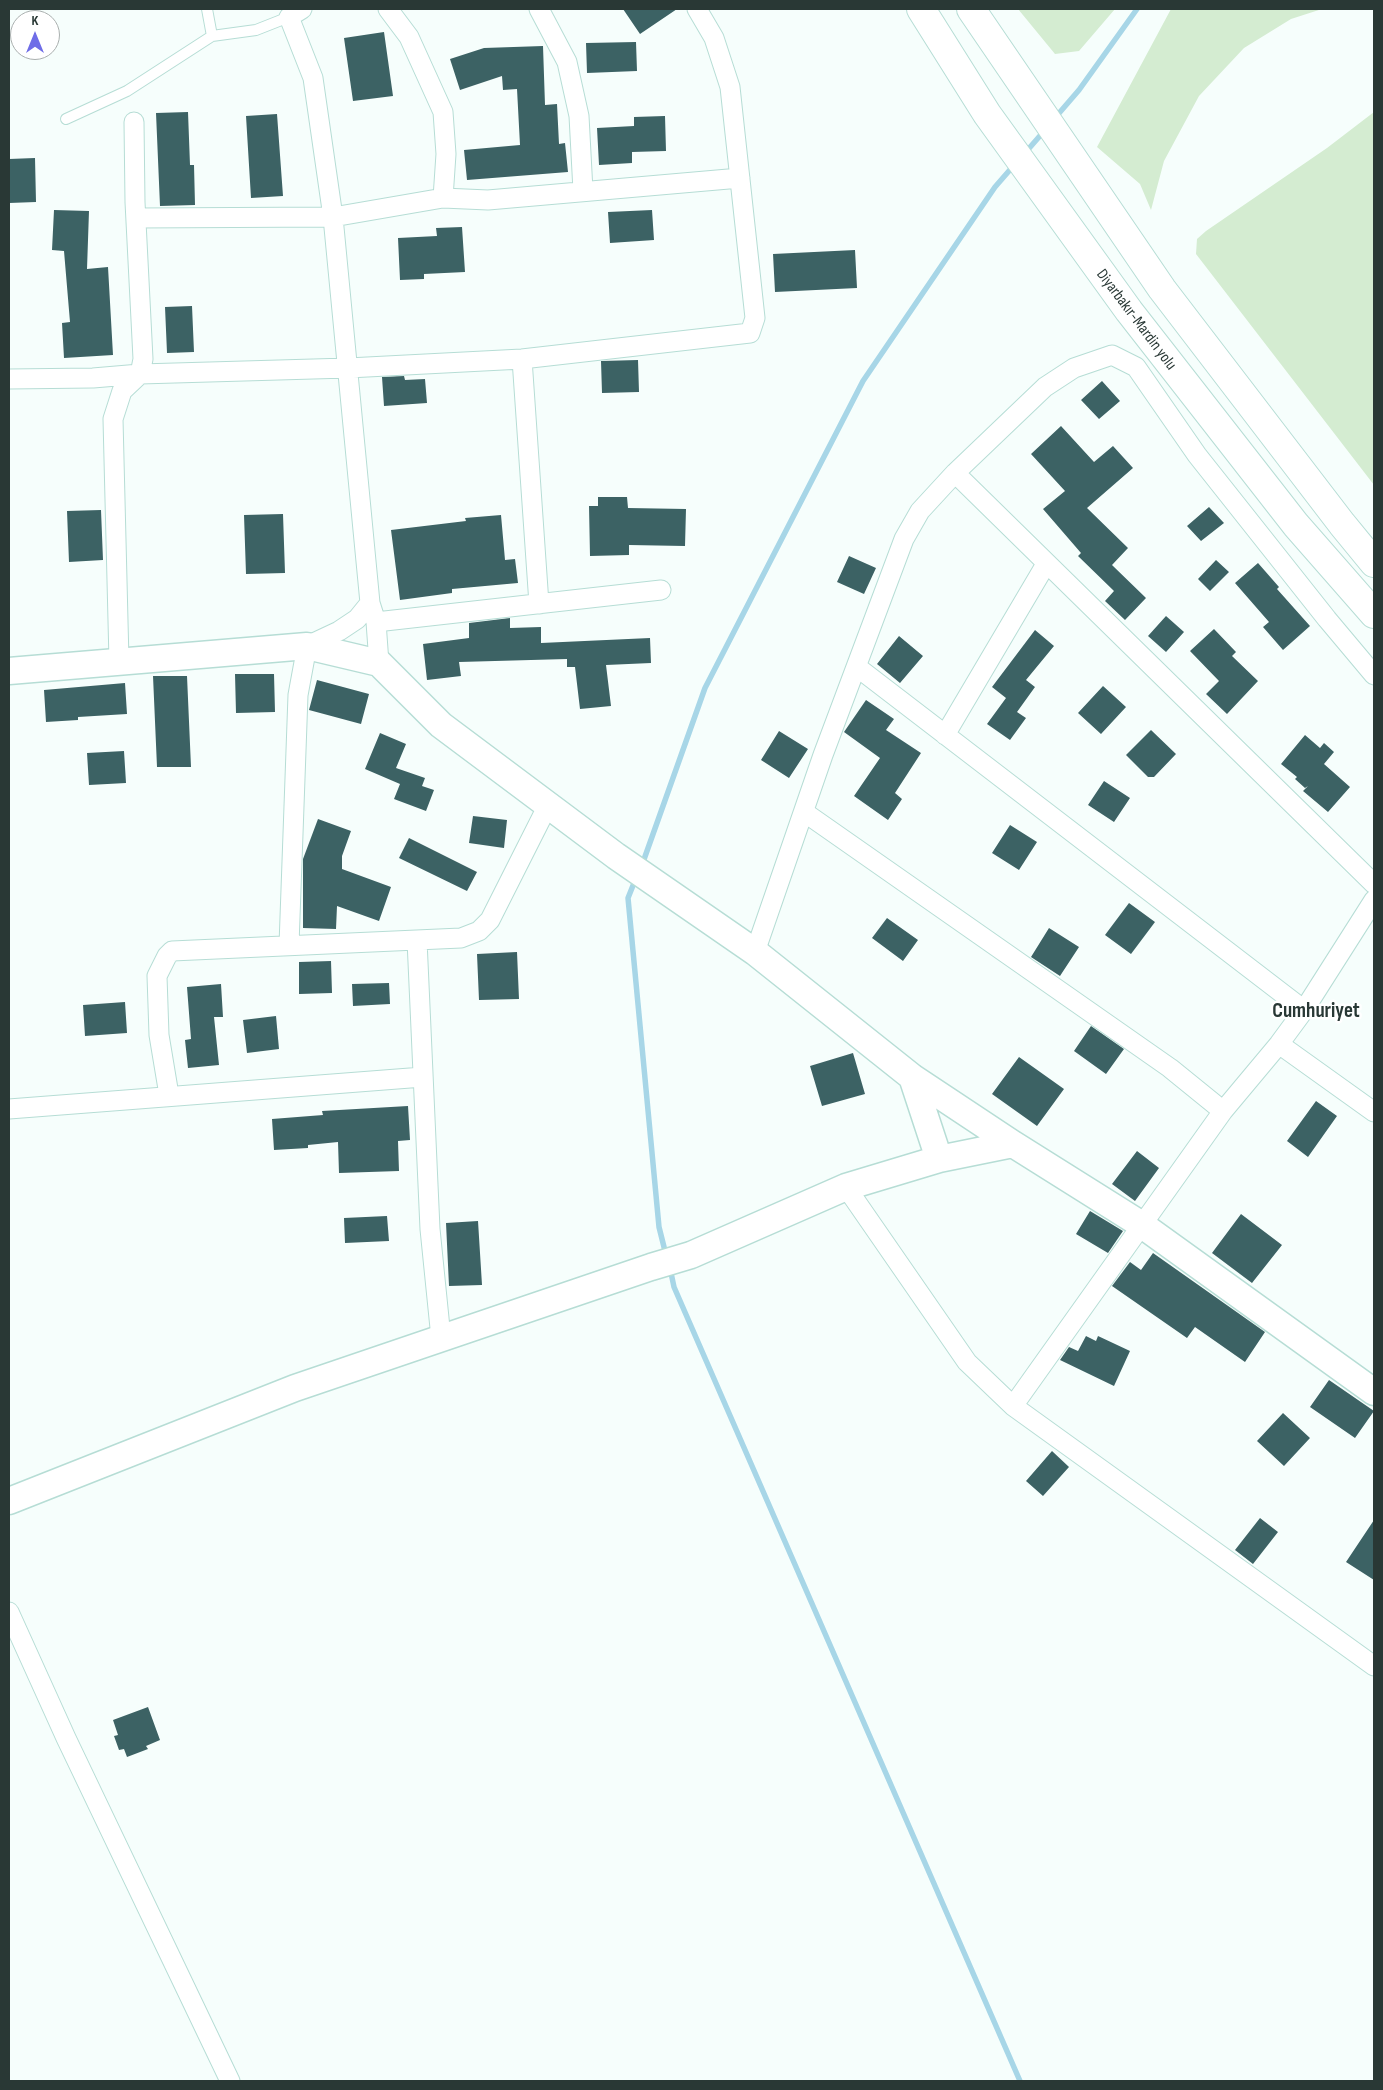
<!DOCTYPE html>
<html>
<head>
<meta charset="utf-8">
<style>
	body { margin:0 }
	#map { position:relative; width:1383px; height:2090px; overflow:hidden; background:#f6fefc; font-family:"Sofia Sans Condensed",sans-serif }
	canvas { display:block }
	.frame { position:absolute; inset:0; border:10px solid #293835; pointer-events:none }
	.north { position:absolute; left:10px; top:10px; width:50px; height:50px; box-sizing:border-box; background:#fff; border:1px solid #a9afae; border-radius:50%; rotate:0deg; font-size:14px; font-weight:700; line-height:20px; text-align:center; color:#293835 }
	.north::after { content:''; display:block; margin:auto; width:18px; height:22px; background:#6f6de7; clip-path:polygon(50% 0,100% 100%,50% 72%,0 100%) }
</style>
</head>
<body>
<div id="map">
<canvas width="1383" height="2090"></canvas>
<div class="frame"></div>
<div class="north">K</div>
</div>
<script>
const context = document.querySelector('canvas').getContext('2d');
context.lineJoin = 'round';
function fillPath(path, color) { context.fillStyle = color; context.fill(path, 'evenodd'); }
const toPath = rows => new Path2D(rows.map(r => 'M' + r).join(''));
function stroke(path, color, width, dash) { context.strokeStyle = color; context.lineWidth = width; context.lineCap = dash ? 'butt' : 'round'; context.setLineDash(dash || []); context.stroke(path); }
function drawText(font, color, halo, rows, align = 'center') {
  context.font = font + ' "Sofia Sans Condensed",sans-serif'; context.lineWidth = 5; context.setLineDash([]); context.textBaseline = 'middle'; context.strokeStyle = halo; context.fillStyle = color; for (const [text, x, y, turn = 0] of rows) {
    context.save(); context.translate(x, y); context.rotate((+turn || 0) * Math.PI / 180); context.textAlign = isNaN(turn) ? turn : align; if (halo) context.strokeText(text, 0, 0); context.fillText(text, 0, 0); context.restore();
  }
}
fillPath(toPath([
	[1018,9,1115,9,1079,51,1055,54],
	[1171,9,1322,9,1291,19,1244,48,1199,96,1164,161,1151,210,1140,184,1097,147],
	[1374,112,1374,485,1196,254,1197,239,1206,231,1327,148]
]), '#d4ecd1');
stroke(toPath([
	[1054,119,1079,90,1137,9],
	[1025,153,1045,130],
	[642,865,705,688,863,381,995,187,1015,164],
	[636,878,628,898,659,1227,666,1255],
	[670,1268,674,1287,1020,2081]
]), '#a7d6e7', 5.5);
fillPath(toPath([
	[623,9,677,9,640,34],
	[384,32,393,96,353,101,344,38],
	[636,42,637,71,587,73,586,43],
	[543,46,545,105,557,104,559,144,565,143,568,172,467,180,464,150,520,145,517,89,503,90,502,76,460,90,450,59,484,48],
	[188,112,190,165,194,165,195,205,160,206,156,113],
	[277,114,283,196,251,198,246,116],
	[665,116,666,151,632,152,632,163,599,165,597,128,634,126,634,117],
	[35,158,36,202,9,203,9,159],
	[54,210,89,211,87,269,108,267,113,355,64,358,62,323,70,322,64,251,52,250],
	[652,210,654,240,610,243,608,212],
	[462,227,465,272,424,274,424,279,400,280,398,238,437,236,436,228],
	[855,250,857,288,775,292,773,254],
	[192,306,194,352,167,353,165,307],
	[638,360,639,392,602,393,601,361],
	[404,376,405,380,425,379,427,403,384,406,382,377],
	[1102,381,1120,401,1099,419,1081,400],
	[1061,426,1094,462,1113,446,1133,468,1087,508,1128,548,1112,565,1146,598,1125,620,1105,601,1114,591,1078,556,1081,553,1043,509,1065,491,1031,454],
	[598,497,627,497,628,508,686,509,685,546,629,545,629,555,590,556,589,506,598,506],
	[1209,507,1224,523,1201,541,1187,526],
	[101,510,103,560,69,562,67,511],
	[283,514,285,573,246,574,244,515],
	[501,515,505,560,515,559,518,583,452,589,452,593,400,600,391,530,466,521,465,518],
	[849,556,876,568,864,594,837,582],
	[1216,560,1229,572,1210,591,1198,579],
	[1258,563,1279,587,1277,589,1310,626,1283,650,1263,627,1269,622,1235,583],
	[1166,616,1184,632,1166,652,1148,636],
	[510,618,510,628,541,627,541,643,650,638,651,663,606,665,611,706,580,709,575,667,567,667,567,659,459,662,461,676,427,680,423,644,469,638,469,623],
	[1214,629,1236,652,1232,656,1258,681,1227,714,1206,694,1219,681,1190,651],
	[1035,630,1054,646,1026,680,1035,687,1017,712,1026,718,1010,740,987,724,1006,698,992,687],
	[899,636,923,656,900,683,877,664],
	[235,674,274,674,275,712,236,713],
	[153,676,187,676,191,767,157,767],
	[317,680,369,694,361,724,309,710],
	[125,683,127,714,78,717,78,720,46,722,44,690],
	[1103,686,1126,707,1101,734,1078,713],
	[866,700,894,719,886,730,921,753,895,793,902,799,888,820,854,796,880,758,844,732],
	[1151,730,1176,754,1154,777,1148,777,1126,755],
	[779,731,808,749,789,778,761,760],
	[380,733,406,744,396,768,425,778,422,786,434,790,426,811,394,799,400,784,365,769],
	[1305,735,1320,748,1324,743,1334,752,1324,764,1350,787,1328,812,1303,791,1308,786,1305,788,1295,779,1297,777,1281,764],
	[124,751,126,783,89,785,87,753],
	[1104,781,1130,798,1114,822,1088,805],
	[473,816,507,820,504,848,469,843],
	[318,819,351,831,342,856,342,869,391,887,379,921,337,906,336,929,303,928,303,859],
	[1010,825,1037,842,1019,870,992,853],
	[409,838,477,872,467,891,399,858],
	[1129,903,1155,922,1131,954,1105,935],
	[887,918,918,940,903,961,872,938],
	[1049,928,1079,947,1060,976,1031,957],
	[517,952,519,999,479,1000,477,954],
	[331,961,332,993,299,994,299,962],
	[389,983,390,1004,353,1006,352,984],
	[221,984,223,1017,214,1017,219,1065,188,1068,185,1040,191,1039,187,987],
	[125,1002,127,1033,85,1036,83,1005],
	[276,1016,279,1049,247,1053,243,1020],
	[1091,1026,1124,1049,1106,1074,1074,1051],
	[853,1053,865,1094,822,1106,810,1066],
	[1019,1057,1064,1089,1037,1126,992,1094],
	[1316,1101,1337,1116,1308,1157,1287,1141],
	[408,1106,410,1140,398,1141,399,1171,339,1173,338,1142,308,1145,308,1148,274,1150,272,1119,323,1115,322,1111],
	[1137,1151,1159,1168,1135,1201,1112,1184],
	[1090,1211,1123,1231,1108,1253,1076,1234],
	[1241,1214,1282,1245,1252,1283,1212,1253],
	[387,1216,389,1241,345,1243,344,1218],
	[478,1221,482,1285,449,1286,446,1223],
	[1153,1253,1265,1332,1245,1362,1195,1327,1187,1338,1112,1286,1130,1262,1141,1270],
	[1086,1336,1096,1341,1098,1336,1130,1351,1114,1386,1060,1360,1069,1347,1078,1351],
	[1329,1380,1374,1411,1355,1438,1310,1407],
	[1283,1413,1310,1438,1284,1466,1257,1441],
	[1052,1451,1069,1467,1043,1496,1026,1481],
	[1260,1518,1278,1532,1253,1564,1235,1550],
	[1374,1520,1374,1580,1346,1562],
	[148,1707,160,1740,146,1746,148,1749,127,1757,124,1749,119,1750,114,1736,118,1735,113,1720]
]), '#3c6264');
const lane = toPath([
	[207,9,212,36],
	[66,119,127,91,212,36,256,30,289,17]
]);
const street = toPath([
	[302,9,289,17,313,78,333,217,370,603,376,622,379,663],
	[388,9,409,37,443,112,446,154,443,198],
	[539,9,567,62,579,116,583,191],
	[136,218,333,217,443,198,488,200,740,178],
	[522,359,539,604],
	[9,379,93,378,140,374,348,368,522,359,750,333,755,318,730,87,714,38,697,9],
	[955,473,1374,884],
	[376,622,661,590],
	[119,661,113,419,122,391,140,374,143,359,135,202,134,122],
	[857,667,1304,1010],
	[945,735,1046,564],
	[804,812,1170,1068,1223,1111],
	[417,940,430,1229,441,1338],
	[289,945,298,695,307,646,339,631,357,619,370,603],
	[755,952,823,755,904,539,920,511,955,473,1045,387,1074,368,1112,355,1136,367,1197,455,1327,619,1374,675],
	[1279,1044,1374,1112],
	[169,1095,159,1035,157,976,167,956,172,951,461,938,479,931,490,920,548,805],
	[9,1109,423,1077],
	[846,1187,967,1362,1013,1406,1374,1666],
	[1013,1406,1223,1111,1279,1044,1304,1010,1374,900],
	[9,1612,66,1738,230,2081]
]);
const secondary = toPath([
	[9,671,307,646,379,663,441,725,616,856,755,952,912,1077,1013,1144,1142,1225,1374,1392],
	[912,1077,939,1159],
	[9,1501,295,1388,651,1267,691,1255,846,1187,939,1159,1013,1144]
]);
const highway = toPath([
	[921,9,987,114,1129,311,1296,525,1374,614],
	[971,9,1162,289,1342,524,1374,563]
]);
stroke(lane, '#b6ddd5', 12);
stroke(street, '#b6ddd5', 21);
stroke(secondary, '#b6ddd5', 29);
stroke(highway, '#b6ddd5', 30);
stroke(lane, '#fff', 10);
stroke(street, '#fff', 19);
stroke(secondary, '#fff', 26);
stroke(highway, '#fff', 28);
drawText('16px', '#293835', '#fff', [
	["Diyarbakır-Mardin yolu",1136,320,53]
]);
drawText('bold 21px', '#293835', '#fff', [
	["Cumhuriyet",1316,1012]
]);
</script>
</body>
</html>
